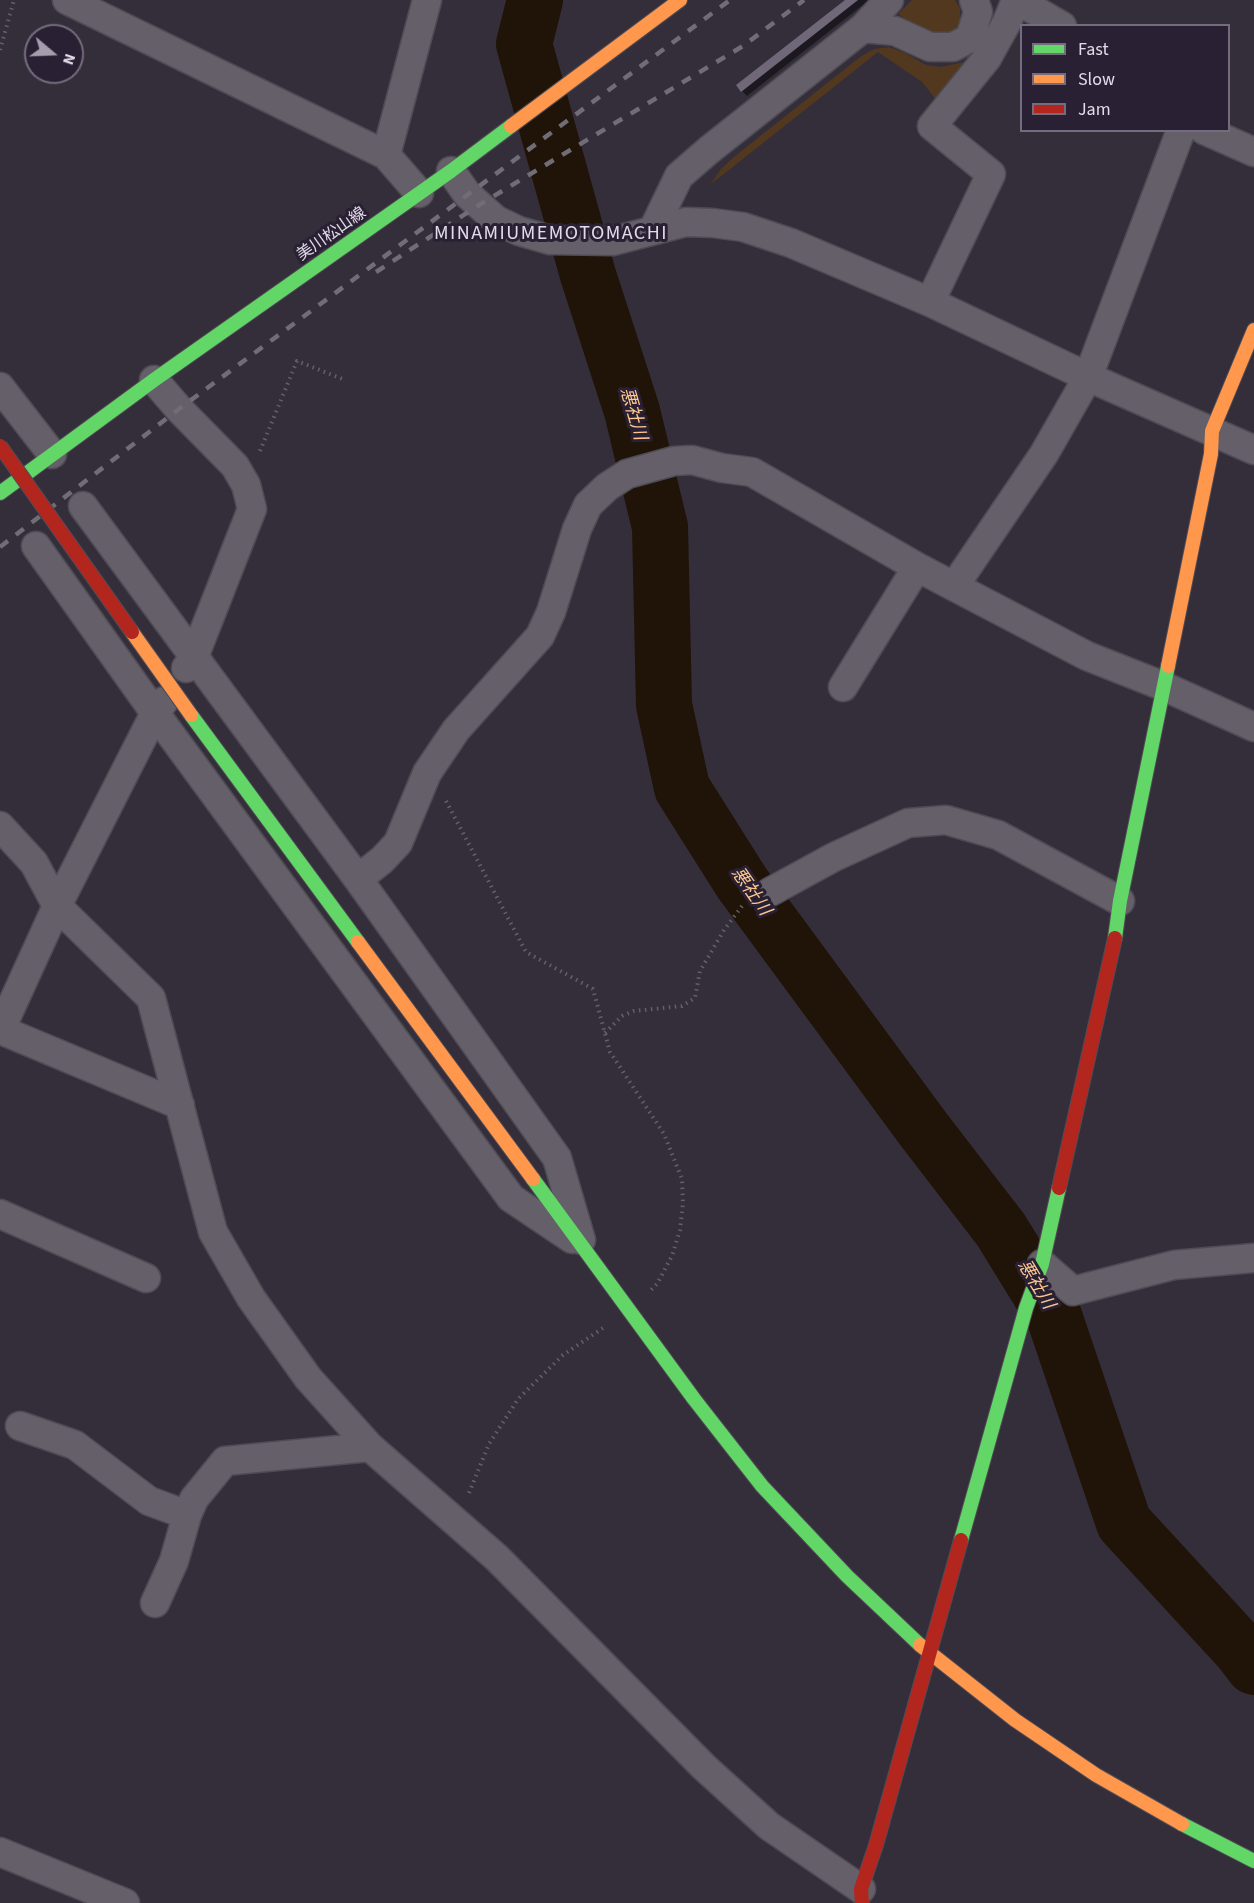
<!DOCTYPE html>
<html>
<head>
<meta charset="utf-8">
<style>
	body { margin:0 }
	#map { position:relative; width:1254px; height:1903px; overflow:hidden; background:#342e3a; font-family:"Source Sans 3",sans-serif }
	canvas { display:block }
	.legend { position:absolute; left:1020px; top:24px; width:210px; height:108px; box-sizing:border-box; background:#2a2033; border:2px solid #746b7c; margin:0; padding:8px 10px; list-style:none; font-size:18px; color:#e2dbe9 }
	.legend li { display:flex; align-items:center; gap:12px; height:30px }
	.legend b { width:30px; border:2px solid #746b7c }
	.north { position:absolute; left:24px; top:24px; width:60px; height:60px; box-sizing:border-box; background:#2a2033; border:2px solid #746b7c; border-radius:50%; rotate:109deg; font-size:16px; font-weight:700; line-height:24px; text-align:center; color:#e2dbe9 }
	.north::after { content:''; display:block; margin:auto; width:21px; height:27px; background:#a59eac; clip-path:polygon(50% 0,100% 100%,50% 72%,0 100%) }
</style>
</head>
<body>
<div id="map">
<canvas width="1254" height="1903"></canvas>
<ul class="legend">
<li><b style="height:8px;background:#63d668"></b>Fast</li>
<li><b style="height:8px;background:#ff974d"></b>Slow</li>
<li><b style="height:8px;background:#b3261e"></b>Jam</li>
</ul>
<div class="north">N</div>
</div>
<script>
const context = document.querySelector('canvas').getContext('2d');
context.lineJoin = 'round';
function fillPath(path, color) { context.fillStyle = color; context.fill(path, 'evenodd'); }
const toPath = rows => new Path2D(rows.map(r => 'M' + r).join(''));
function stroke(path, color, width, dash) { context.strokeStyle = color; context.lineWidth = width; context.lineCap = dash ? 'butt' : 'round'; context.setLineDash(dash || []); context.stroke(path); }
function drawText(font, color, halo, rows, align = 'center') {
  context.font = font + ' "Source Sans 3","Noto Sans JP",sans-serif'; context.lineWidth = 6; context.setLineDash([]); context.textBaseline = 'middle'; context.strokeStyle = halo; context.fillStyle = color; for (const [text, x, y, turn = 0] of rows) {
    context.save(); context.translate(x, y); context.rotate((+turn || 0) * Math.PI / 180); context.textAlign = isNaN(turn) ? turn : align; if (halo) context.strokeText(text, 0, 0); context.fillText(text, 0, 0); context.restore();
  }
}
fillPath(toPath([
	[912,0,955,0,960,8,960,23,955,31,942,36,923,31,898,14],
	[889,47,905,53,926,65,941,67,964,62,971,56,937,101,922,82,878,52,710,185,721,169,735,156,860,57,874,49]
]), '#51381f');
fillPath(toPath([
	[848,0,869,0,747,96,742,91]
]), '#0007');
stroke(toPath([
	[535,0,524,44,588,275,632,411,660,527,664,705,682,788,742,883,924,1130,1001,1230,1054,1316,1124,1523,1240,1649,1254,1667]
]), '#201307', 56);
fillPath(toPath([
	[845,0,858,0,741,92,736,85]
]), '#706878');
const street = toPath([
	[67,0,386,155,419,193],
	[1017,0,1062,26],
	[863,28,895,31,930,47,953,47,970,38,978,12,974,0],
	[1204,130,1254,152],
	[386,155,427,0],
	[451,171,467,194,496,220,519,231,550,240,613,241,686,222,713,223,743,227,791,243,930,302,1088,377,1254,450],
	[653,230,679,176,709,150,863,28,889,0],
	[930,302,991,174,932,126,987,58,1007,22,1016,0],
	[154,380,179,409,235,466,246,485,252,509,194,657,186,668],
	[0,387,52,454],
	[83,506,358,879,557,1158,581,1240],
	[36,546,155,713,511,1198,572,1239],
	[955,585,1044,454,1088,377,1181,130],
	[843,687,917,567],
	[0,826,34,863,57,906,151,998,213,1232,251,1298,308,1378,370,1447,497,1558,704,1767,769,1826,861,1889],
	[358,879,382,860,398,843,427,773,456,730,540,636,551,612,577,529,588,505,607,487,627,474,674,461,692,460,722,468,752,472,917,567,1087,656,1163,686,1254,727],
	[770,892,834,857,908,823,946,820,998,835,1120,901],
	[1,1030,180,1105],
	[0,1031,57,906,155,713,164,701],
	[0,1214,146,1278],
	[1042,1264,1073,1291,1174,1265,1254,1258],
	[20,1426,75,1445,149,1501,187,1515],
	[155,1603,174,1561,187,1515,194,1499,225,1461,370,1447],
	[0,1852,125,1903]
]);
const fast = toPath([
	[0,493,154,380,451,171,511,126],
	[191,715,358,942],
	[1115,938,1120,901,1168,666],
	[533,1179,694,1399,762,1486,847,1576,920,1645],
	[961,1540,1026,1308,1042,1264,1059,1188],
	[1182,1824,1254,1861]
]);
const slow = toPath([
	[511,126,680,0],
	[1168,666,1211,454,1212,431,1254,330],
	[358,942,533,1179],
	[920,1645,1015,1720,1096,1775,1182,1824]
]);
const jam = toPath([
	[1059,1188,1115,938],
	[862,1903,861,1889,876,1845,961,1540]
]);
stroke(street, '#4f4b55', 31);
stroke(fast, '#4f4b55', 16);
stroke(slow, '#4f4b55', 16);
stroke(jam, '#4f4b55', 16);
stroke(toPath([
	[0,50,14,0],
	[260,451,297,361,345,380],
	[446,801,526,952,593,989,610,1052,664,1134,682,1179,683,1203,680,1230,672,1256,657,1284,651,1290],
	[605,1033,622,1016,634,1011,682,1006,695,998,700,971,724,930,742,906,746,904],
	[469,1493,489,1444,518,1399,563,1355,603,1328]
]), '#646068', 4, [1.5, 4.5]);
stroke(street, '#645f68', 28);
stroke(fast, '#63d668', 14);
stroke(slow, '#ff974d', 14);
stroke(jam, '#b3261e', 14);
stroke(toPath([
	[376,272,479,205,743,46,804,0],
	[0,547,179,409,730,0]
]), '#716d76', 4.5, [10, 10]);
const slowBridge = toPath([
	[132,632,191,715]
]);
const jamBridge = toPath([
	[0,446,132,632]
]);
stroke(slowBridge, '#4f4b55', 16, []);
stroke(jamBridge, '#4f4b55', 16, []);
stroke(slowBridge, '#ff974d', 14);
stroke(jamBridge, '#b3261e', 14);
drawText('16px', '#e2dbe9', '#2a2033', [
	["美川松山線",332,235,-35]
]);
drawText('italic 18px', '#fcc78e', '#2a2033', [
	["悪社川",632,414,74],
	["悪社川",750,892,55],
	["悪社川",1035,1285,59]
]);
context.letterSpacing = '1.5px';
drawText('20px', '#e2dbe9', '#2a2033', [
	["MINAMIUMEMOTOMACHI",551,235]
]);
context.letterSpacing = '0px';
</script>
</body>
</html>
